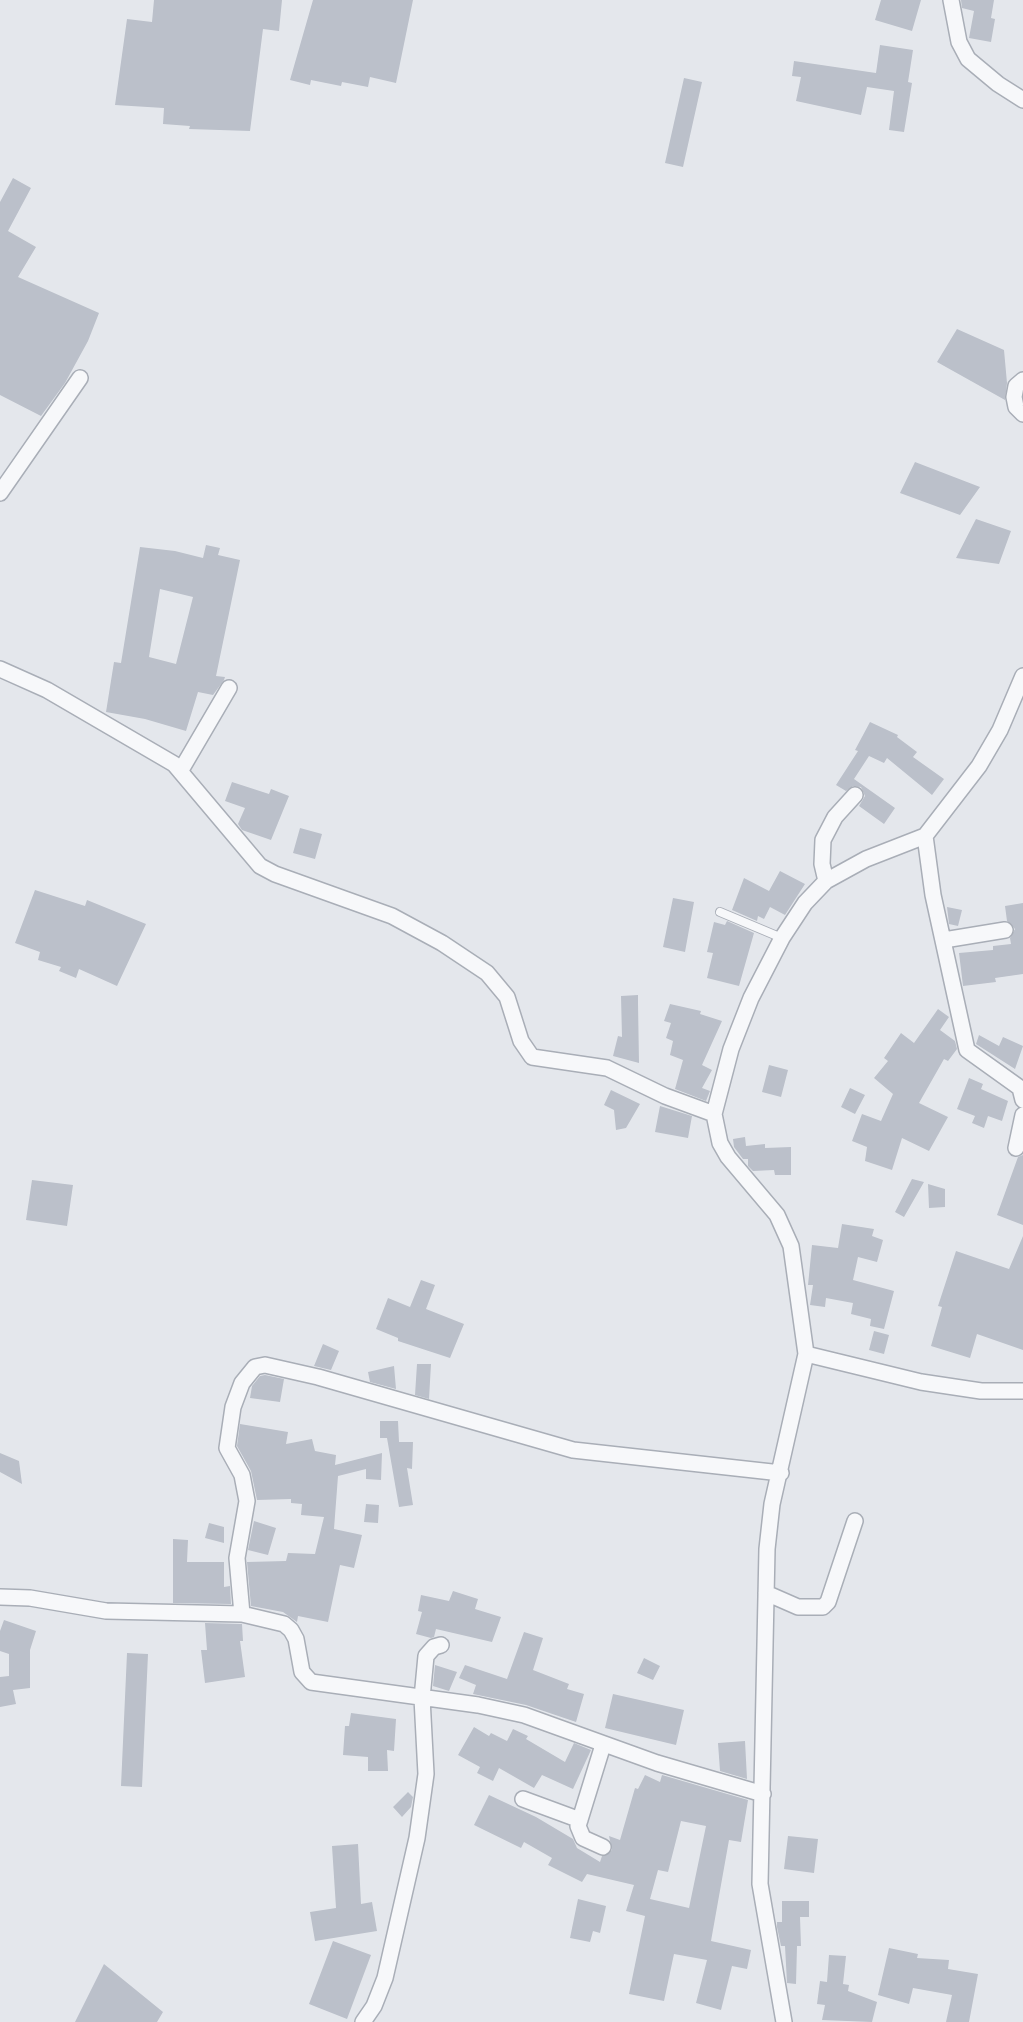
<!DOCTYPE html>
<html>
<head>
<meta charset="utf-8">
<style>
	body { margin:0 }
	canvas { display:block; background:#e4e7ec }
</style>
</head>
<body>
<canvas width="1023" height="2022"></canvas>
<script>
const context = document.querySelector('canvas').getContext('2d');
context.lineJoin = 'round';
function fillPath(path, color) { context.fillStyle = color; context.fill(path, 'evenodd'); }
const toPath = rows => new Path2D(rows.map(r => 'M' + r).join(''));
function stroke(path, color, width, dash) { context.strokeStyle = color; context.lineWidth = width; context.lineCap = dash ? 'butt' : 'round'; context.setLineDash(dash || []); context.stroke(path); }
fillPath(toPath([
	[154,0,282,0,279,31,263,29,250,131,189,129,190,126,163,124,164,108,115,105,127,19,152,22],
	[313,0,413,0,396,83,370,77,368,87,342,82,341,86,311,80,310,85,290,80],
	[881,0,921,0,912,31,875,20],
	[961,0,994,0,991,18,995,19,991,42,969,38,974,11,962,8],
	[880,45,913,50,908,82,912,83,904,132,889,130,894,91,867,87,861,115,796,101,801,77,792,76,794,61,876,73],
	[684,78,702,82,683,167,665,163],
	[13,178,31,188,8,231,36,247,18,277,99,313,88,341,65,383,41,416,0,395,0,202],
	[957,329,1004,350,1007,383,1005,400,937,362],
	[915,462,980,487,960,515,900,493],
	[976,519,1011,531,999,564,956,558],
	[206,545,220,548,218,555,240,560,216,676,225,677,224,680,213,695,198,692,186,731,145,719,106,712,114,662,121,663,140,547,175,551,203,558],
	[160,589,193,597,176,664,149,657],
	[870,722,898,735,897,737,917,752,913,757,944,779,932,795,887,758,884,763,869,756,854,779,895,808,884,824,859,806,865,796,861,787,853,786,846,791,836,785,858,751,855,750],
	[232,782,269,794,271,789,289,796,271,840,242,830,238,824,245,808,225,801],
	[300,828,322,834,315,859,293,853],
	[780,871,805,884,785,915,770,907,764,919,758,916,757,921,732,910,744,878,769,891],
	[35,890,85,906,87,900,146,924,117,986,79,969,76,978,59,971,61,967,38,960,40,952,15,943],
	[673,898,694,902,685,952,663,947],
	[1023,903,1023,974,995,978,996,982,963,986,959,953,993,950,993,946,1011,944,1010,938,1015,929,1007,921,1005,906],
	[947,907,962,910,958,926,949,924],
	[727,921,754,933,739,986,707,978,713,953,707,952,714,922,725,925],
	[638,995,638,1003,639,1063,613,1056,618,1036,622,1037,621,996],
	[670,1004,701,1011,700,1014,722,1021,702,1065,712,1070,702,1088,710,1091,706,1101,675,1089,683,1060,670,1055,673,1041,666,1038,671,1023,664,1021],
	[938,1009,949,1017,940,1030,955,1041,957,1049,948,1061,944,1059,919,1103,948,1117,929,1151,902,1138,892,1170,865,1161,867,1147,852,1141,862,1114,881,1121,893,1094,874,1078,888,1061,884,1058,901,1033,914,1043],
	[979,1035,999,1046,1003,1037,1023,1046,1015,1069,976,1044],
	[769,1065,788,1070,781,1097,762,1092],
	[969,1078,983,1084,981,1089,1008,1101,1002,1121,988,1116,984,1128,972,1123,975,1116,957,1109],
	[850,1088,865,1095,855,1114,841,1107],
	[611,1090,640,1104,626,1128,616,1130,614,1110,604,1105],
	[660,1106,692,1116,688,1138,655,1132],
	[745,1137,746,1146,765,1144,765,1148,791,1147,791,1175,775,1175,774,1170,753,1171,748,1166,748,1159,743,1159,734,1147,733,1139],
	[1023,1155,1023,1225,997,1215,1018,1157],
	[912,1179,924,1182,904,1217,895,1212],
	[32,1180,73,1185,67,1226,26,1220],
	[928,1184,945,1189,945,1207,929,1208],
	[842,1224,874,1229,872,1236,883,1240,877,1262,858,1257,853,1280,894,1291,884,1329,870,1326,871,1319,851,1314,853,1303,826,1298,825,1307,810,1305,813,1285,808,1285,812,1245,838,1248],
	[1023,1236,1023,1350,977,1334,970,1358,931,1346,942,1307,938,1306,956,1251,1009,1269],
	[421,1280,435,1285,426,1309,464,1324,450,1358,398,1341,398,1338,376,1329,388,1298,410,1307],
	[874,1331,889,1335,884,1354,869,1350],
	[323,1344,339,1351,331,1370,314,1366],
	[417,1364,431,1364,429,1399,415,1395],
	[394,1366,396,1389,370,1382,368,1372],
	[265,1375,284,1379,280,1402,250,1398,252,1386,260,1376],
	[380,1421,398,1421,399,1442,413,1442,412,1469,407,1468,413,1505,399,1507,387,1438,380,1438],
	[240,1424,288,1432,286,1444,312,1439,315,1451,336,1455,335,1465,382,1453,381,1480,366,1479,366,1469,338,1476,334,1529,362,1535,354,1568,340,1565,328,1622,298,1616,297,1622,283,1612,251,1606,247,1562,286,1561,288,1553,315,1554,324,1517,301,1515,302,1504,291,1503,291,1499,257,1500,251,1471,237,1446],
	[0,1453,19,1461,22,1484,0,1472],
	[366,1504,379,1505,378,1523,364,1522],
	[254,1521,276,1528,268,1555,248,1550],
	[209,1523,224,1527,224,1543,205,1538],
	[173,1539,188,1540,187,1562,224,1562,224,1587,230,1586,231,1604,173,1603],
	[453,1591,478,1599,475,1609,501,1617,492,1642,436,1629,434,1637,431,1638,416,1634,422,1612,418,1611,421,1595,449,1601],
	[4,1620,36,1631,30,1650,30,1688,13,1690,16,1704,0,1707,0,1677,9,1676,9,1654,0,1651,0,1631],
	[205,1623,242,1624,243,1641,240,1641,245,1677,205,1683,201,1650,207,1650],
	[524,1632,543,1638,533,1670,569,1684,567,1689,584,1694,576,1722,526,1705,473,1694,476,1685,459,1678,465,1665,507,1679],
	[127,1653,148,1654,142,1787,121,1786],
	[644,1658,660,1666,653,1680,637,1673],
	[435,1665,457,1672,449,1691,433,1686],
	[613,1694,684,1710,676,1745,605,1728],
	[351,1713,396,1719,394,1751,387,1750,388,1771,368,1771,368,1757,343,1755,345,1726,349,1726],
	[474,1727,489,1736,491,1733,507,1741,513,1729,528,1736,526,1739,565,1762,574,1743,591,1750,573,1789,542,1775,534,1788,499,1768,493,1781,477,1773,480,1767,458,1755],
	[745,1741,747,1779,720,1771,718,1743],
	[645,1775,660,1782,662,1775,748,1800,741,1842,729,1840,711,1941,751,1950,747,1969,732,1966,721,2010,696,2003,707,1960,674,1954,664,2001,629,1994,645,1916,626,1911,634,1885,587,1874,582,1882,548,1865,552,1858,524,1842,521,1848,474,1825,489,1795,536,1817,573,1839,577,1848,600,1862,602,1856,612,1850,609,1836,620,1840,635,1788,638,1789],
	[681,1821,706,1826,689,1908,650,1899,658,1870,668,1872],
	[408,1792,413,1797,411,1807,402,1817,393,1807],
	[788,1836,818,1839,814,1873,784,1869],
	[358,1844,361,1904,372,1902,377,1931,315,1941,310,1912,336,1908,332,1846],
	[578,1899,606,1906,600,1933,593,1931,590,1942,570,1938],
	[782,1901,809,1901,809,1917,800,1917,801,1946,797,1946,796,1984,787,1983,785,1946,781,1946,777,1927,777,1922,782,1922],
	[333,1941,371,1955,347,2019,309,2004],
	[889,1948,918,1954,917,1958,949,1960,948,1969,978,1974,969,2022,946,2022,952,1995,913,1988,909,2004,878,1995],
	[829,1955,846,1956,843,1984,849,1985,848,1991,877,2002,872,2022,822,2020,825,2005,817,2004,820,1981,827,1982],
	[104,1964,163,2012,157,2022,75,2022]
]), '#bbc0ca');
const lane = toPath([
	[720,912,782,938]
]);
const street = toPath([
	[951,0,959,42,968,59,998,84,1023,100],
	[1023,380,1016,386,1014,397,1016,407,1023,414],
	[0,493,80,378],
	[0,669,47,690,174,764,260,866,275,874,392,916,442,943,487,973,507,997,521,1041,532,1057,607,1068,665,1096,714,1114],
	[181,770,229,688],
	[925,836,933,895,967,1050,1020,1088,1023,1100],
	[826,881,822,864,823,840,835,817,855,795],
	[944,940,1005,930],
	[1016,1148,1023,1115],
	[806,1354,921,1382,981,1391,1023,1391],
	[766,1593,798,1607,823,1607,828,1602,855,1521],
	[0,1597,30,1598,106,1611,242,1614,284,1624,291,1630,296,1639,302,1672,311,1682,478,1705,524,1715,657,1763,763,1794],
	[242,1614,237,1558,247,1501,242,1475,227,1448,233,1407,242,1383,255,1367,265,1365,318,1377,573,1450,781,1473],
	[523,1799,580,1820],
	[603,1847,583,1838,578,1826,603,1745],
	[363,2022,374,2006,385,1978,417,1838,426,1774,422,1698,426,1656,434,1647,441,1645],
	[784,2022,760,1884,767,1549,772,1504,806,1354,791,1246,777,1215,728,1157,720,1143,714,1114,731,1049,751,998,782,938,805,903,826,881,866,859,925,836,979,766,1000,730,1023,676]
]);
stroke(lane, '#a9aeb7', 10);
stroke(street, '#a9aeb7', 18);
stroke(lane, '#f7f8fa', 8);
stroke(street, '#f7f8fa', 15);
</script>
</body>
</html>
